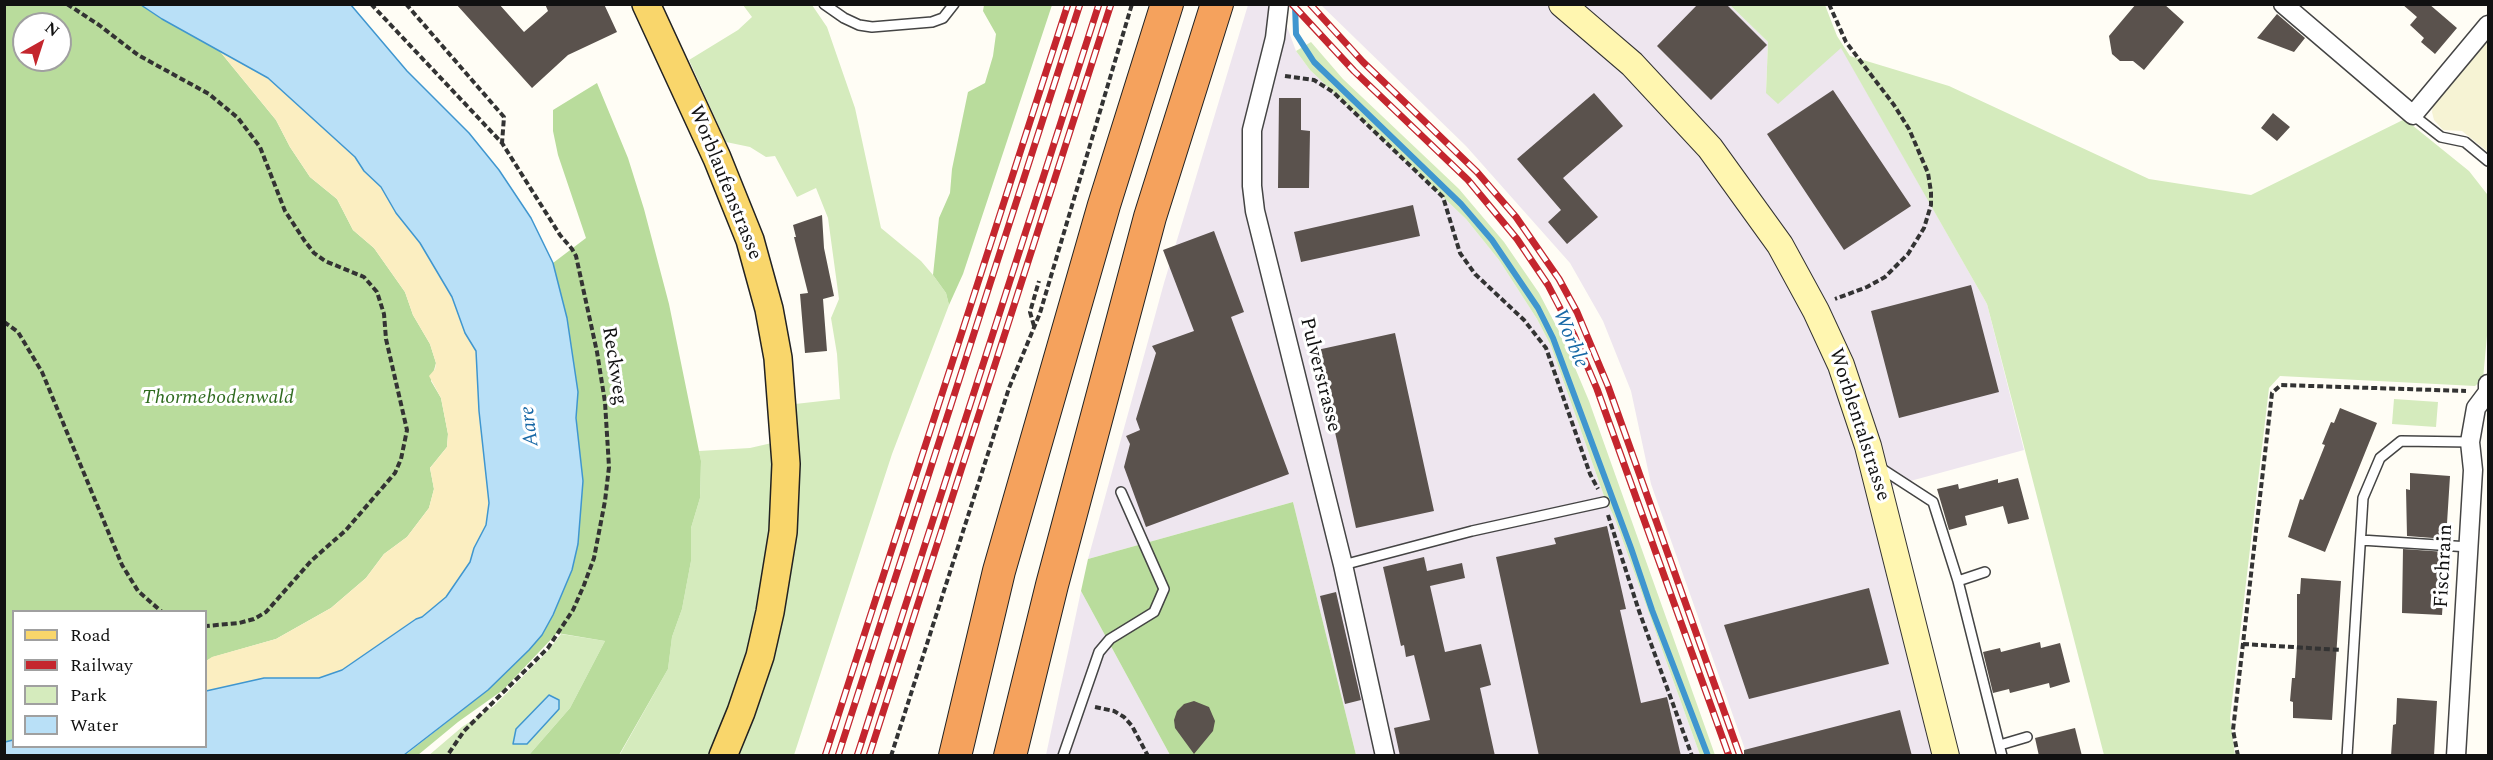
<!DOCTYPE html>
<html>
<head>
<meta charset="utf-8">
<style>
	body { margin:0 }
	#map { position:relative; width:2493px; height:760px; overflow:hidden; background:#fffdf5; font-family:Spectral,serif }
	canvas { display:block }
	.frame { position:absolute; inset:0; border:6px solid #111; pointer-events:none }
	.legend { position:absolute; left:12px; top:610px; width:195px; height:138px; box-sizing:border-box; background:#fff; border:2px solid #a0a0a0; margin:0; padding:8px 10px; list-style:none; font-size:18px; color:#111 }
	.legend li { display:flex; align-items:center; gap:12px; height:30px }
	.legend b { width:30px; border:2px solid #a0a0a0 }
	.north { position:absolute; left:12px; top:12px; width:60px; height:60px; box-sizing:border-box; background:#fff; border:2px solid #a0a0a0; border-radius:50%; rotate:39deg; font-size:16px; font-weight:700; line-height:24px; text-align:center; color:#111 }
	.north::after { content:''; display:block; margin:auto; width:21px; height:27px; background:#c4262e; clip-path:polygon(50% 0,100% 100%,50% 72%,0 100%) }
</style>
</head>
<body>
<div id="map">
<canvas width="2493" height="760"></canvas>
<div class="frame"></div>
<ul class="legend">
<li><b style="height:8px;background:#f9d66b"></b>Road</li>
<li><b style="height:8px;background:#c4262e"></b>Railway</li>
<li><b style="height:16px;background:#d5ebbd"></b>Park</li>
<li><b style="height:16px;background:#b9e0f7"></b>Water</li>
</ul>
<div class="north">N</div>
</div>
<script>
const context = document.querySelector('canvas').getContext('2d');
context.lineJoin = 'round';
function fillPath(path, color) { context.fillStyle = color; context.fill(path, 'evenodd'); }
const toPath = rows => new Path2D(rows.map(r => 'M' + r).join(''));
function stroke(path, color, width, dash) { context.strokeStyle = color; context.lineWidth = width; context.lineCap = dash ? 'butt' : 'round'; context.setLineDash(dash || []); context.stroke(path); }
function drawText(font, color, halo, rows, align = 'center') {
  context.font = font + ' Spectral,serif'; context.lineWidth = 6; context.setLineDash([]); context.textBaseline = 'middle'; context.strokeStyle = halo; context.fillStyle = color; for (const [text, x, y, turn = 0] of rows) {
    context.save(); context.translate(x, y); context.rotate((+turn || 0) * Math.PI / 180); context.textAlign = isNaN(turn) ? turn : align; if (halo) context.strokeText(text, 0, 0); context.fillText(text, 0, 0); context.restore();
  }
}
fillPath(toPath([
	[1248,5,1279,5,1296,51,1310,70,1466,219,1499,260,1537,319,1551,346,1604,496,1615,519,1700,755,1356,755,1293,502,1088,559,1164,283],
	[1321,5,1730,5,1768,42,1766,93,1841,47,1987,304,2024,450,1870,492,1937,755,1747,755,1651,484,1631,391,1603,321,1570,263,1466,146],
	[1081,591,1170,755,1046,755]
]), '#eee6ef');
fillPath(toPath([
	[2488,39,2488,152,2462,131,2443,130,2434,120,2432,112,2433,105]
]), '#f6f3d4');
fillPath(toPath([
	[743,5,812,5,827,27,855,108,881,228,921,261,933,275,946,293,949,305,892,454,794,755,734,755,797,463,795,404,840,399,837,354,831,318,839,299,828,218,816,188,797,197,775,156,766,157,750,147,726,142,689,60,738,30,752,17],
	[1730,5,1825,5,1837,36,1850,56,1949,86,2149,179,2251,195,2413,115,2412,125,2469,171,2487,194,2488,325,2483,379,2475,386,2280,376,2269,388,2230,718,2235,755,2104,755,1987,304,1841,48,1778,104,1766,93,1768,42],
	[1311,42,1343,79,1459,189,1504,242,1539,293,1562,337,1589,401,1715,755,1700,755,1615,519,1604,496,1551,346,1537,319,1499,260,1466,219,1310,70,1296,51],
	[2394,399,2438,402,2436,427,2392,424],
	[785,440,782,532,722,755,619,756,668,669,672,637,682,609,691,561,691,528,700,498,701,462,699,451,750,448],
	[561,634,605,641,570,708,529,755,428,756,462,727,494,706,547,652]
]), '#d5ebbd');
fillPath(toPath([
	[5,5,141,5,162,19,218,49,276,120,290,147,310,177,337,199,353,230,374,248,405,292,413,315,430,344,436,363,431,381,441,398,448,434,447,447,430,468,434,489,429,508,407,537,384,554,366,578,331,608,276,639,213,657,206,661,206,612,14,612,13,740,5,742],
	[24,24,60,24,60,60,24,60],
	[984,5,1052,5,963,274,949,305,946,293,933,275,939,218,950,193,952,169,968,92,985,83,993,56,996,34,983,11],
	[597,83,628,158,644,209,669,304,701,461,700,498,691,528,691,561,682,609,672,637,668,669,619,755,529,755,570,708,605,641,557,633,503,690,458,722,418,755,404,756,488,690,529,650,542,635,553,615,572,570,578,544,583,481,576,418,578,392,567,318,553,263,586,238,558,155,553,131,553,110],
	[1293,502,1356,755,1170,755,1081,591,1088,559]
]), '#b9dc9c');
fillPath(toPath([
	[218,49,268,78,355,157,364,171,381,187,396,213,420,243,452,297,465,333,476,351,479,411,489,503,486,525,474,548,470,562,446,597,422,617,415,619,342,670,319,678,264,678,206,691,206,661,212,657,276,639,331,608,366,578,384,554,407,537,429,508,434,489,430,468,447,447,448,434,441,398,429,376,435,369,436,363,430,344,413,315,405,292,374,248,353,230,337,199,310,177,290,147,276,120]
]), '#fbeec1');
const water = toPath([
	[141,5,351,5,407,71,469,133,499,170,531,218,553,263,567,318,578,392,576,418,583,481,578,544,572,570,553,615,542,635,529,650,488,690,404,755,5,755,5,742,13,740,14,746,206,746,206,691,264,678,319,678,342,670,416,619,422,617,446,597,470,562,474,548,486,525,489,503,479,411,476,351,465,333,452,297,420,243,396,213,381,187,364,171,355,157,268,78,162,19,141,5],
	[549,695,559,700,559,709,527,744,513,744,516,729,549,695]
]);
fillPath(water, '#b9e0f7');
stroke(water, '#3f96cf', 1.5);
stroke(toPath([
	[1295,4,1296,34,1314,62,1461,204,1492,240,1538,308,1553,338,1631,548,1652,610,1708,756]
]), '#3f96cf', 6);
fillPath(toPath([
	[456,4,499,4,524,32,548,11,545,4,604,4,617,32,568,55,532,88],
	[1698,4,1726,4,1767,45,1711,100,1657,46],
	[2136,4,2164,4,2184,22,2144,70,2133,61,2120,61,2112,54,2109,36],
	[2402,4,2429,4,2457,28,2435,54,2421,42,2424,38,2410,25,2417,17],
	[2277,14,2305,38,2294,52,2257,38],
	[1833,90,1911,206,1844,250,1767,134],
	[1594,93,1623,126,1563,178,1598,217,1567,244,1548,222,1561,210,1517,159],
	[1279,98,1301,98,1301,130,1310,131,1309,188,1278,188],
	[2273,113,2290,127,2277,141,2261,128],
	[1413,205,1420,236,1301,262,1294,232],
	[822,215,824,248,834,296,823,299,827,351,805,353,800,294,808,293,794,237,796,237,793,225],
	[1214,231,1244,312,1231,317,1289,474,1146,527,1124,467,1130,444,1126,436,1140,430,1136,419,1156,353,1152,346,1194,331,1163,250],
	[1971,285,1999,392,1899,418,1871,311],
	[1395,333,1434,511,1356,528,1317,350],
	[2340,408,2377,423,2325,552,2288,537,2300,499,2303,500,2325,445,2322,444,2331,422,2334,423],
	[2410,473,2450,476,2446,539,2407,536,2406,489,2410,490],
	[2018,478,2029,519,2008,524,2003,506,1965,516,1967,525,1949,530,1937,489,1958,484,1959,489,1998,479,1998,483],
	[1607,526,1626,609,1620,610,1641,703,1667,697,1681,756,1539,756,1496,557,1556,544,1554,538],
	[2403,549,2446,552,2442,615,2402,613],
	[1424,557,1427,571,1462,563,1465,578,1430,586,1445,652,1481,644,1491,685,1480,688,1495,756,1400,756,1394,728,1430,720,1414,655,1406,657,1404,645,1401,646,1383,567],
	[2301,578,2341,581,2332,720,2293,718,2293,702,2290,701,2292,678,2295,678,2297,646,2297,594,2300,594],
	[1869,588,1889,664,1749,699,1724,625],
	[1336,592,1361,700,1345,704,1320,596],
	[2040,642,2041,648,2060,643,2070,682,2050,688,2049,683,2010,693,2009,689,1993,693,1983,652,2000,648,2001,652],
	[2397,698,2437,701,2434,756,2391,756,2393,725,2396,724],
	[1194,701,1209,707,1215,721,1213,731,1194,754,1175,728,1174,720,1177,711,1184,704],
	[1900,710,1912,756,1744,756,1744,750],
	[2075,728,2082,756,2039,756,2035,738]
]), '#5a524d');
const service = toPath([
	[824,4,844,18,859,25,872,27,932,22,943,18,954,4],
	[2413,115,2441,137,2465,142,2488,161],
	[1879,467,1933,502,1958,581,2002,756],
	[2361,540,2469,547],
	[1343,565,1472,531,1604,502],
	[1958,581,1985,572],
	[2000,745,2027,737],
	[1063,756,1099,652,1110,639,1154,612,1164,589,1121,492],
	[2347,756,2363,498,2380,458,2401,441,2470,442]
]);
const minor = toPath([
	[1279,4,1275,38,1252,130,1252,186,1255,211,1343,565,1385,756],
	[2283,4,2413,115,2488,25],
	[2456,756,2473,470,2470,442,2476,408,2488,392,2488,384]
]);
const secondary = toPath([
	[1562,4,1632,64,1710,148,1780,245,1816,311,1841,365,1868,446,1946,756]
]);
const primary = toPath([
	[646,4,717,158,750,240,769,309,778,358,786,464,783,532,770,612,760,656,741,712,723,756]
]);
const motorway = toPath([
	[955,756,999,571,1104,205,1167,4],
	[1010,756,1052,585,1150,217,1217,4]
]);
stroke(service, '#444', 12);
stroke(minor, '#444', 21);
stroke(secondary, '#333', 28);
stroke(primary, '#222', 30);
stroke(motorway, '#222', 34);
stroke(toPath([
	[67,4,99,25,138,55,209,94,238,118,260,147,285,211,304,240,314,253,325,261,364,277,377,292,384,314,386,339,407,430,401,459,395,473,346,530,311,561,266,612,254,619,239,623,206,626],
	[371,4,502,143,560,235,572,249,576,256,597,352,605,402,609,467,605,501,594,558,584,585,573,610,548,648,464,731,447,756],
	[406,4,504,117,502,143],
	[1829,4,1846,42,1894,105,1909,129,1928,173,1931,192,1931,205,1924,228,1908,254,1885,277,1867,287,1835,299],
	[1285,76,1314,80,1333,92,1443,197,1460,253,1475,274,1524,320,1546,348,1590,474,1598,489],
	[4,322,18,332,42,372,122,565,138,591,162,612],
	[1034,326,1030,312,1039,281],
	[1608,515,1639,611,1692,756],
	[2243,644,2341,650],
	[1095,707,1114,711,1124,717,1132,726,1148,756],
	[891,756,1009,388,1040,313,1132,4],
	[2238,756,2233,730,2272,393,2281,385,2466,391]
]), '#333', 4, [6, 3]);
stroke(service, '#fff', 9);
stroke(minor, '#fff', 18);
stroke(secondary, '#fff6b0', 26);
stroke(primary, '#f9d66b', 27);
stroke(motorway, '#f5a25d', 32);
const rail = toPath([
	[1292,4,1354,71,1468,180,1517,239,1548,285,1574,335,1597,389,1729,756],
	[1310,4,1363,62,1477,172,1516,217,1559,279,1577,312,1608,386,1740,756],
	[825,756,1068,4],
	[838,756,1080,4],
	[857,756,1099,4],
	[869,756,1111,4]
]);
stroke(rail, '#c4262e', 7);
stroke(rail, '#fff', 4.5, [14]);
drawText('20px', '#111', '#fff', [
	["Worblaufenstrasse",724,183,68],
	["Reckweg",613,366,81],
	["Pulverstrasse",1319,375,76],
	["Worblentalstrasse",1858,425,72],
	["Fischrain",2445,566,-87]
]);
drawText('italic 20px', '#2f6b1f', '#fff', [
	["Thormebodenwald",218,399]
]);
drawText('italic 21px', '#1768a6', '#fff', [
	["Worble",1569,339,67],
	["Aare",531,426,-97]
]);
</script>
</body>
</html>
